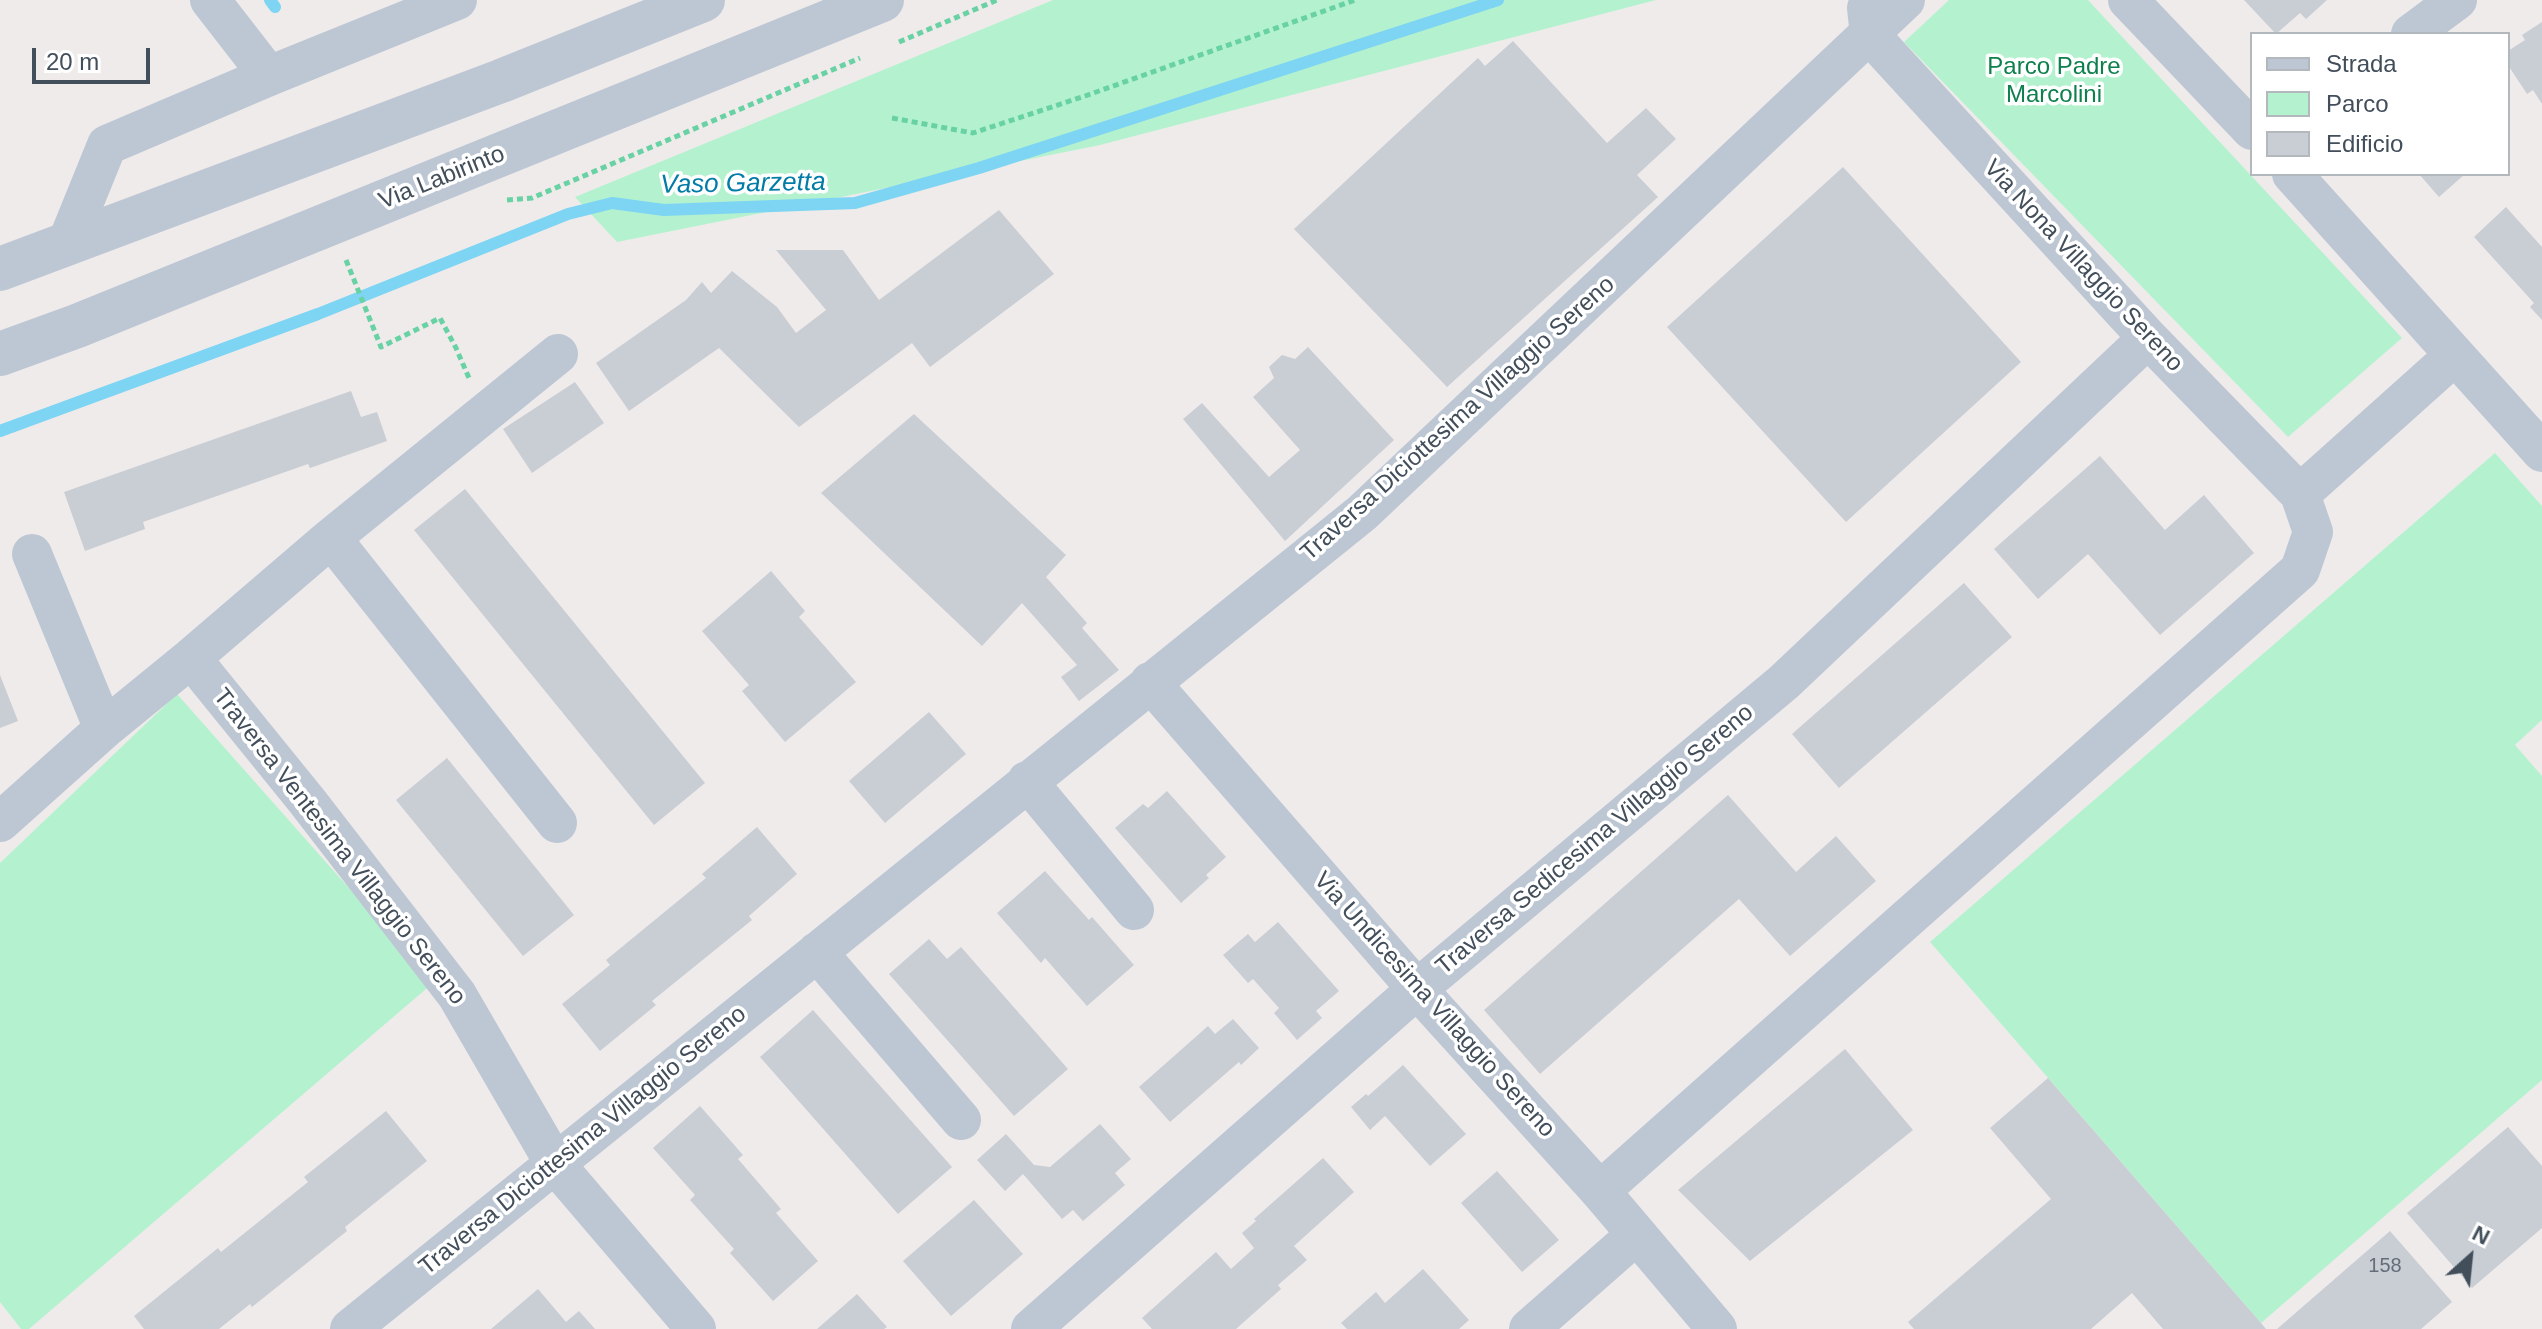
<!DOCTYPE html>
<html>
<head>
<meta charset="utf-8">
<style>
	body { margin:0 }
	#map { position:relative; width:2542px; height:1329px; overflow:hidden; background:#efebeb; font-family:Helvetica,sans-serif }
	canvas { display:block }
	.legend { position:absolute; left:2250px; top:32px; width:260px; height:144px; box-sizing:border-box; background:#fff; border:2px solid #b3b8bd; margin:0; padding:10px 14px; list-style:none; font-size:24px; color:#424e5a }
	.legend li { display:flex; align-items:center; gap:16px; height:40px }
	.legend b { width:40px; border:2px solid #b3b8bd }
	.north { position:absolute; left:2430px; top:1217px; width:80px; height:80px; -webkit-text-stroke:6px #fff; paint-order:stroke; rotate:27deg; font-size:22px; font-weight:700; line-height:32px; text-align:center; color:#424e5a }
	.north::after { content:''; display:block; margin:auto; width:28px; height:36px; background:#424e5a; clip-path:polygon(50% 0,100% 100%,50% 72%,0 100%) }
	.scale { position:absolute; left:32px; top:48px; width:118px; height:36px; box-sizing:border-box; border:4px solid #424e5a; border-top:0; padding-left:10px; font-size:24px; line-height:28px; white-space:nowrap; color:#424e5a; -webkit-text-stroke:6px #fff; paint-order:stroke }
</style>
</head>
<body>
<div id="map">
<canvas width="2542" height="1329"></canvas>
<ul class="legend">
<li><b style="height:10px;background:#bdc7d3"></b>Strada</li>
<li><b style="height:22px;background:#b4f2cf"></b>Parco</li>
<li><b style="height:22px;background:#c9cdd4"></b>Edificio</li>
</ul>
<div class="north">N</div>
<div class="scale">20 m</div>
</div>
<script>
const context = document.querySelector('canvas').getContext('2d');
context.lineJoin = 'round';
function fillPath(path, color) { context.fillStyle = color; context.fill(path, 'evenodd'); }
const toPath = rows => new Path2D(rows.map(r => 'M' + r).join(''));
function stroke(path, color, width, dash) { context.strokeStyle = color; context.lineWidth = width; context.lineCap = dash ? 'butt' : 'round'; context.setLineDash(dash || []); context.stroke(path); }
function drawText(font, color, halo, rows, align = 'center') {
  context.font = font + ' Helvetica,sans-serif'; context.lineWidth = 7; context.setLineDash([]); context.textBaseline = 'middle'; context.strokeStyle = halo; context.fillStyle = color; for (const [text, x, y, turn = 0] of rows) {
    context.save(); context.translate(x, y); context.rotate((+turn || 0) * Math.PI / 180); context.textAlign = isNaN(turn) ? turn : align; if (halo) context.strokeText(text, 0, 0); context.fillText(text, 0, 0); context.restore();
  }
}
fillPath(toPath([
	[1053,0,1656,0,1100,145,617,242,575,197],
	[1949,0,2088,0,2402,338,2288,437,1904,42],
	[2495,453,2542,506,2542,720,2515,745,2542,776,2542,1080,2261,1323,1930,942],
	[177,694,433,983,29,1329,21,1329,0,1302,0,863]
]), '#b4f2cf');
stroke(toPath([
	[270,0,275,7],
	[0,431,318,314,568,214,612,203,664,210,855,203,979,168,1498,0]
]), '#7dd4f3', 12);
fillPath(toPath([
	[2244,0,2327,0,2306,19,2300,13,2276,34],
	[2542,22,2542,104,2533,90,2527,94,2508,65,2508,51,2525,40,2522,35],
	[1513,41,1607,143,1646,108,1676,139,1637,175,1658,197,1447,387,1294,229,1478,58,1485,66],
	[1843,167,2021,362,1846,522,1667,327],
	[2419,174,2465,174,2439,197],
	[2506,207,2542,247,2542,320,2530,307,2534,303,2474,237],
	[999,210,1054,274,930,367,912,343,799,427,719,348,629,411,596,363,686,300,702,282,711,293,732,271,777,307,796,333,826,310,776,250,843,250,879,300],
	[1308,347,1394,440,1285,541,1183,419,1202,403,1269,477,1300,450,1253,397,1274,378,1269,367,1282,355,1295,359],
	[575,382,604,423,532,473,503,429],
	[351,391,361,417,377,412,387,441,310,468,308,464,143,522,145,529,85,551,64,492],
	[914,414,1066,555,1046,577,1087,623,1082,628,1119,670,1079,701,1061,677,1077,665,1022,603,982,646,821,493],
	[2100,456,2165,530,2204,495,2254,553,2160,635,2088,554,2038,599,1994,549],
	[465,489,705,783,654,825,414,530],
	[771,571,805,611,799,617,856,682,785,742,742,691,749,685,702,631],
	[1964,583,2012,637,1839,788,1792,734],
	[0,675,18,721,0,728],
	[929,712,966,754,885,823,849,781],
	[447,758,574,915,523,956,396,800],
	[1167,791,1226,857,1206,875,1209,878,1181,903,1115,828,1143,804,1148,808],
	[1728,795,1796,872,1836,836,1876,881,1790,956,1739,899,1540,1074,1484,1010],
	[757,827,797,874,749,916,752,920,652,1001,656,1005,600,1051,562,1004,610,965,606,960,706,878,702,874],
	[1045,871,1089,920,1092,917,1134,965,1087,1006,1045,958,1041,963,997,913],
	[1278,922,1339,991,1316,1011,1322,1018,1297,1040,1274,1013,1279,1008,1253,979,1248,983,1223,955,1248,934,1255,942],
	[929,939,947,959,961,947,1068,1069,1014,1116,889,974],
	[813,1010,952,1167,898,1214,760,1057],
	[1233,1019,1259,1048,1241,1065,1239,1062,1170,1122,1139,1087,1208,1026,1215,1034],
	[1845,1049,1913,1130,1750,1261,1678,1190],
	[1403,1065,1466,1134,1430,1166,1385,1116,1370,1130,1351,1107,1366,1094,1368,1096],
	[2048,1078,2261,1323,2266,1329,2163,1329,2132,1293,2091,1329,1914,1329,1908,1322,2051,1199,1990,1128],
	[700,1106,743,1155,738,1159,781,1209,776,1213,818,1261,773,1301,730,1253,734,1249,690,1200,695,1195,653,1148],
	[386,1111,427,1161,345,1227,347,1231,252,1307,250,1304,219,1329,144,1329,134,1316,218,1248,221,1252,308,1182,304,1177],
	[1100,1124,1131,1159,1115,1173,1125,1185,1083,1221,1073,1210,1062,1219,1023,1174,1005,1191,977,1160,1006,1134,1034,1165,1050,1167],
	[2508,1127,2542,1166,2542,1228,2472,1288,2407,1213],
	[1323,1158,1354,1192,1294,1246,1307,1260,1278,1285,1281,1289,1236,1329,1152,1329,1142,1318,1216,1252,1231,1269,1254,1248,1242,1233,1256,1221,1254,1219],
	[1497,1171,1559,1240,1522,1272,1461,1203],
	[974,1200,1023,1254,951,1316,903,1261],
	[2390,1231,2452,1302,2421,1329,2277,1329],
	[1423,1269,1469,1320,1459,1329,1347,1329,1341,1323,1376,1292,1385,1303],
	[538,1289,566,1322,579,1311,595,1329,491,1329],
	[857,1294,887,1327,884,1329,817,1329]
]), '#c9cdd4');
stroke(toPath([
	[899,42,997,0],
	[892,118,973,133,1085,96,1355,0],
	[507,200,532,198,860,58],
	[346,260,381,347,440,318,456,348,469,378]
]), '#69d2a4', 5, [6, 4]);
stroke(toPath([
	[210,0,269,76],
	[2128,0,2252,130],
	[2411,34,2457,0],
	[2292,174,2542,452],
	[66,246,107,145,269,76,457,0],
	[2300,494,2454,356],
	[331,538,557,823],
	[32,554,104,729],
	[191,658,307,801,457,995,555,1164,696,1329],
	[1150,682,1417,989,1600,1191,1717,1329],
	[1027,781,1134,910],
	[0,822,104,729,191,658,331,538,558,354],
	[817,952,961,1120],
	[1600,1191,2300,570,2313,532,2300,494,2148,338,1870,35,1867,8],
	[350,1329,1362,513,1905,0],
	[1031,1329,1417,989,1784,682,2148,338],
	[1529,1329,1636,1235]
]), '#bdc7d3', 40);
stroke(toPath([
	[0,269,501,81,703,0],
	[0,354,77,326,882,0]
]), '#bdc7d3', 44);
drawText('20px', '#646e78', null, [
	["158",2385,1266]
]);
drawText('24px', '#0e804d', '#fff', [
	["Parco Padre",2054,67],
	["Marcolini",2054,95]
]);
drawText('24px', '#424e5a', '#fff', [
	["Via Labirinto",442,178,-22],
	["Via Nona Villaggio Sereno",2083,266,47],
	["Traversa Diciottesima Villaggio Sereno",1458,419,-42],
	["Traversa Sedicesima Villaggio Sereno",1595,840,-40],
	["Traversa Ventesima Villaggio Sereno",339,847,52],
	["Via Undicesima Villaggio Sereno",1434,1005,48],
	["Traversa Diciottesima Villaggio Sereno",583,1141,-39]
]);
drawText('italic 26px', '#017ca7', '#fff', [
	["Vaso Garzetta",743,184,-1]
]);
</script>
</body>
</html>
